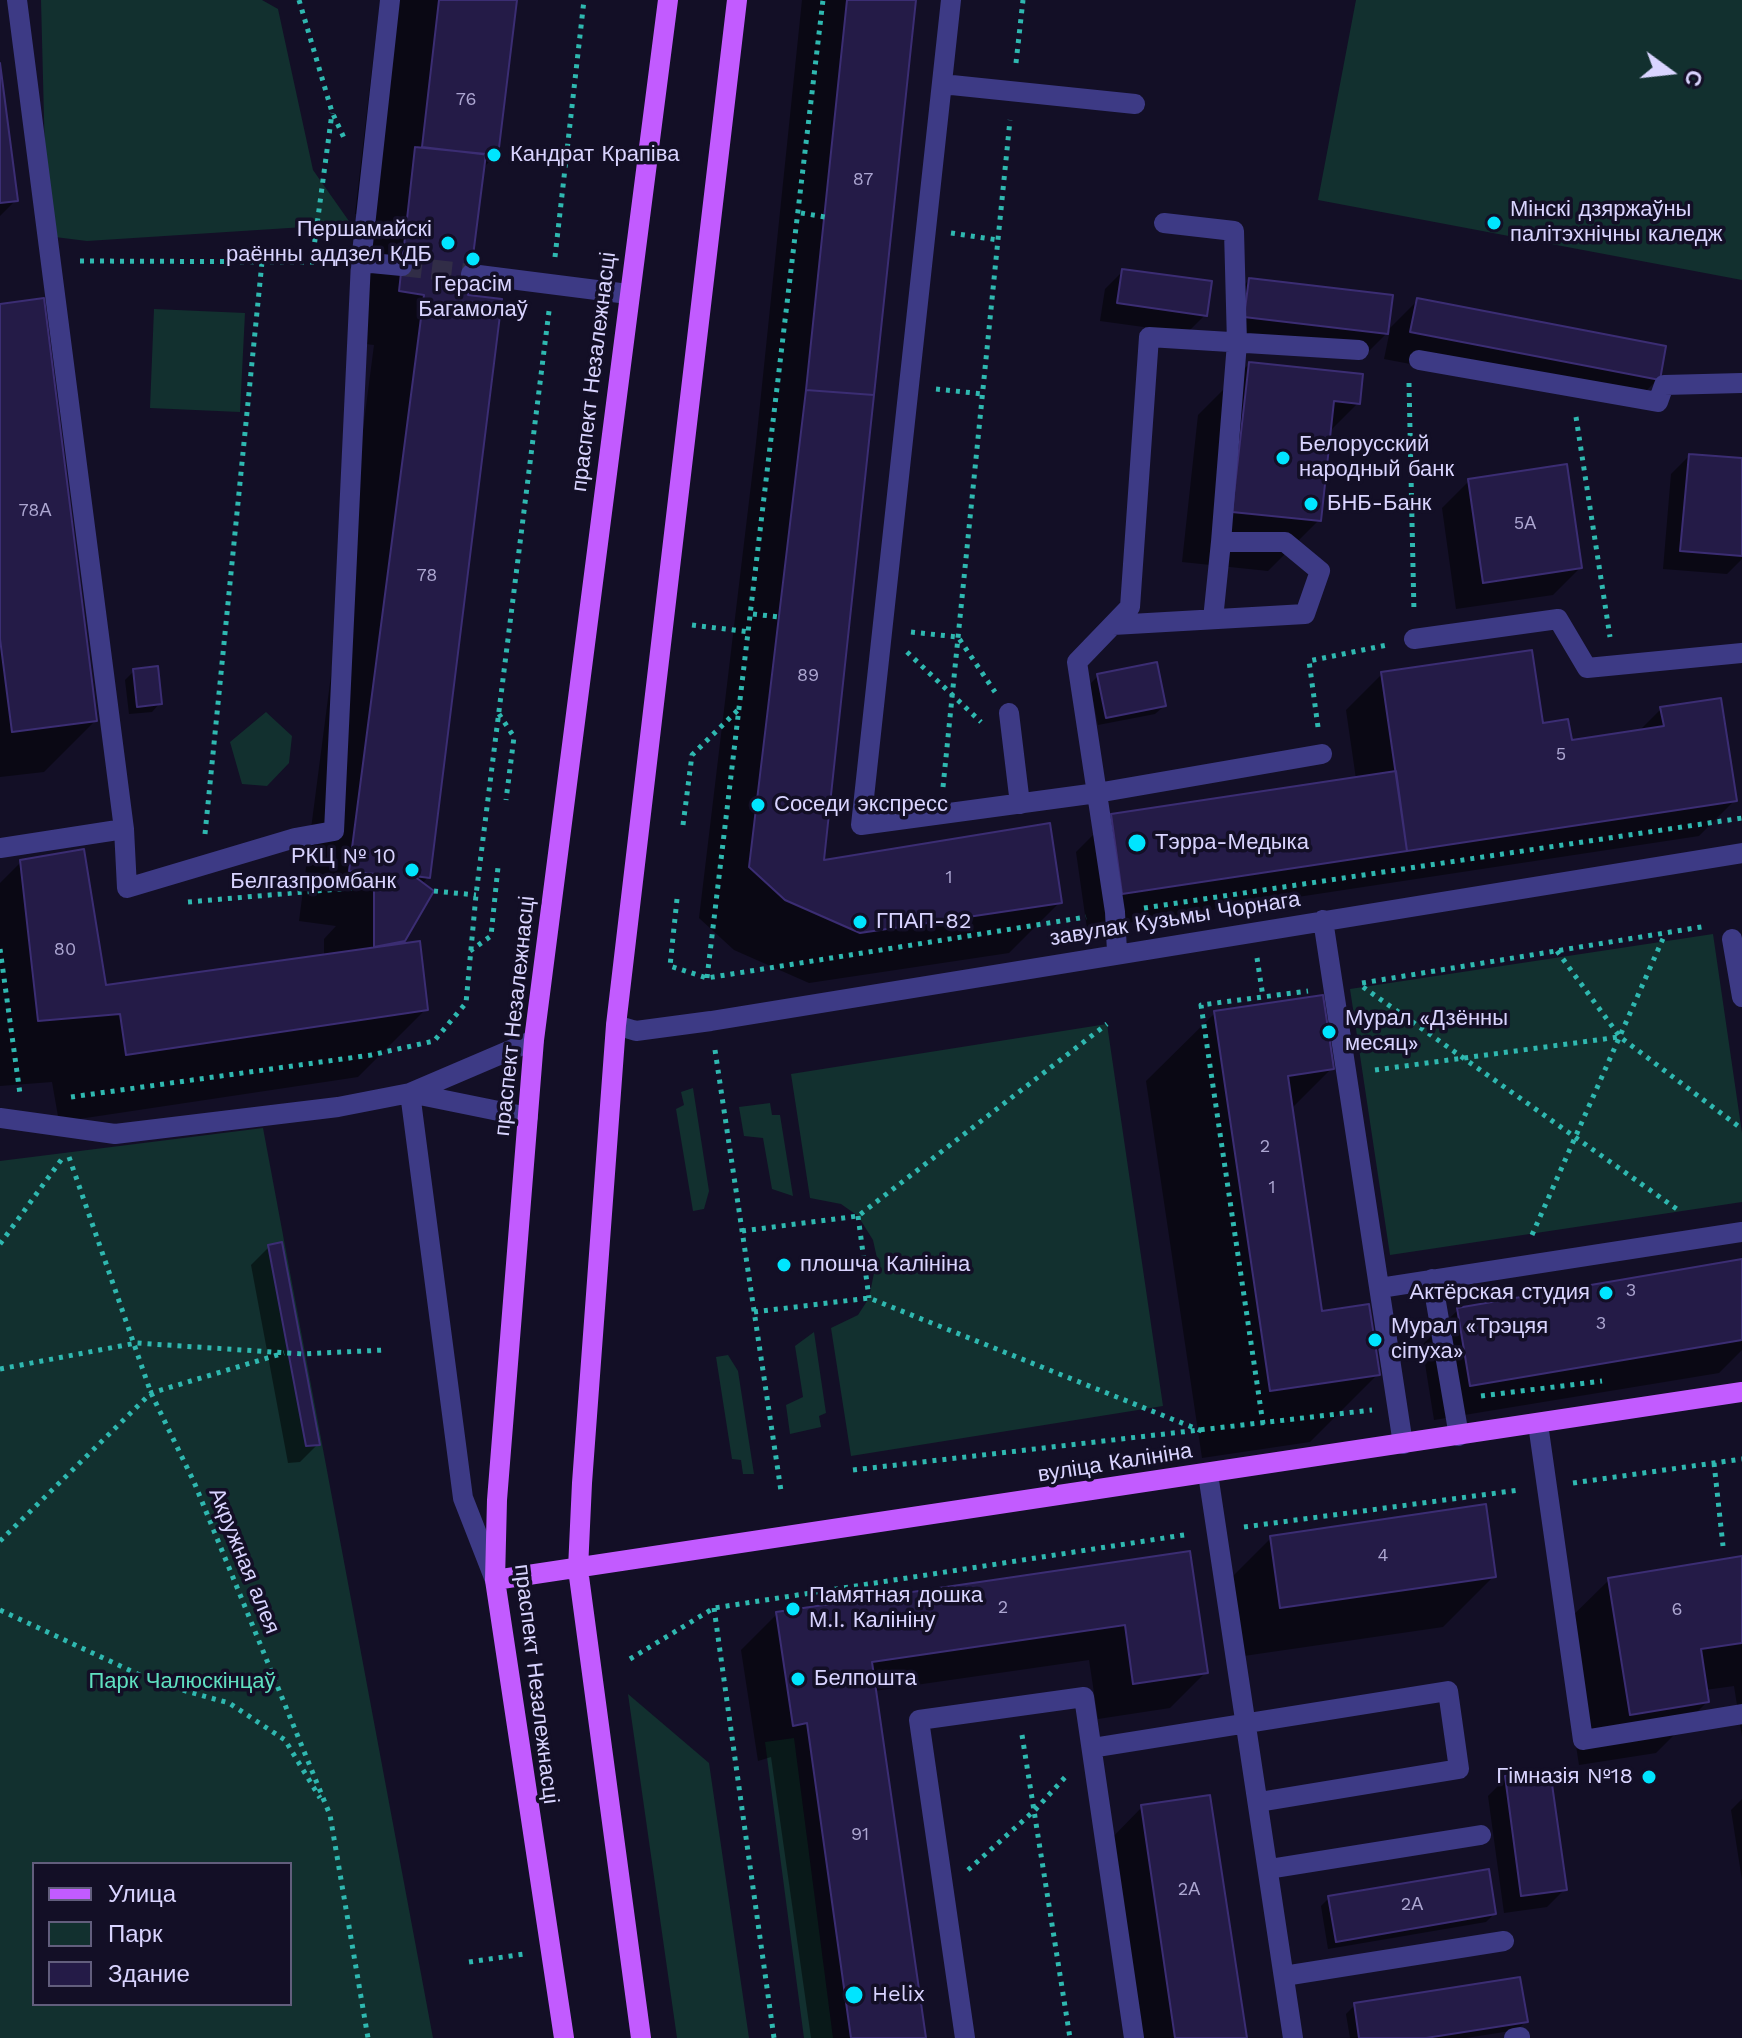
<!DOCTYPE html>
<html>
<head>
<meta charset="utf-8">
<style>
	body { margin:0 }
	#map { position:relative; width:1742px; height:2038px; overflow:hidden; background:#130f26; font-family:"Work Sans",sans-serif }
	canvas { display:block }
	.legend { position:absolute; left:32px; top:1862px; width:260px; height:144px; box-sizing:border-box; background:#130f26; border:2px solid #625e7d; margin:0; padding:10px 14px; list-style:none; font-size:24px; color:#d9d4ff }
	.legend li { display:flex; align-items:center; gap:16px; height:40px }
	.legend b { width:40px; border:2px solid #625e7d }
	.north { position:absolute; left:1630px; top:32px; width:80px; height:80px; -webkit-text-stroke:6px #130f26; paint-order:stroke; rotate:105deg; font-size:22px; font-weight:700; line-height:32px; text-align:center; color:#d9d4ff }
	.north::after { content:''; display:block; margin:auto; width:28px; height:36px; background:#d9d4ff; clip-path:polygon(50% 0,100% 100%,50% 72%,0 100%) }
</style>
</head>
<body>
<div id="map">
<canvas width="1742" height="2038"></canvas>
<ul class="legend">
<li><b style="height:10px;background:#c25bff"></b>Улица</li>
<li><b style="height:22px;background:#12302f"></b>Парк</li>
<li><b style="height:22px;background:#241b47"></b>Здание</li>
</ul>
<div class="north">С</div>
</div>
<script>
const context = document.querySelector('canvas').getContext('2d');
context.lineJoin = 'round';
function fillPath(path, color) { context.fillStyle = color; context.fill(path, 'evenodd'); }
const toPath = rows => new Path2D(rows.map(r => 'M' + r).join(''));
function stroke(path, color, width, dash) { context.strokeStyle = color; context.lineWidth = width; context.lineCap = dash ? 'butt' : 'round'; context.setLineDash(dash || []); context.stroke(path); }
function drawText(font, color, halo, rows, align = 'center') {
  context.font = font + ' "Work Sans",sans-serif'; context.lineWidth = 7; context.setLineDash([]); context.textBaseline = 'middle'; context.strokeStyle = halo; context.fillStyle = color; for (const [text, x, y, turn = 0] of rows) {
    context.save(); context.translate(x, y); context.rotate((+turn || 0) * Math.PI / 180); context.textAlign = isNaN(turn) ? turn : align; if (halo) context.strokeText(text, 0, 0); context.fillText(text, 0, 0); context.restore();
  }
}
fillPath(toPath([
	[41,0,262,0,278,9,313,170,351,224,87,241,47,236],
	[1356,0,1742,0,1742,280,1318,200],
	[154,309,245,313,240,412,150,408],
	[266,712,292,736,289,763,267,786,242,784,230,742],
	[1713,934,1742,1133,1742,1202,1390,1255,1350,989],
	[1107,1024,1163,1406,851,1456,831,1328,858,1315,869,1298,877,1258,873,1240,858,1216,841,1204,810,1198,791,1074],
	[693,1088,709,1191,704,1209,693,1211,676,1109,684,1105,681,1092],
	[770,1103,772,1115,780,1115,793,1196,772,1189,763,1138,744,1136,739,1107],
	[263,1128,433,2038,0,2038,0,1161],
	[34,1864,290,1864,290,2004,34,2004],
	[814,1332,826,1413,819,1416,821,1427,790,1434,786,1405,803,1397,795,1346],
	[728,1355,738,1371,754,1474,743,1474,741,1460,732,1459,716,1357],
	[628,1694,709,1763,749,2038,677,2038],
	[794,1738,833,2038,804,2038,765,1742]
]), '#12302f');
fillPath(toPath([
	[380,0,515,0,496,155,482,169,466,297,428,877,422,884,404,940,397,946,426,1009,358,1077,59,1122,52,1082,0,1086,0,883,21,862,105,987,324,957,324,939,336,926,299,921,374,345,349,342,363,215,355,214],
	[802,0,914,0,822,863,1060,902,1009,953,809,983,734,950,699,918,756,443],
	[0,79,16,200,0,216],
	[1123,271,1205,315,1187,333,1100,321,1105,289],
	[1249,280,1386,332,1417,301,1658,379,1631,406,1384,359,1390,330,1368,352,1227,334,1231,298],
	[0,306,95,721,44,772,0,777],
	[1249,364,1358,403,1328,433,1319,520,1268,571,1182,562,1198,415],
	[1689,456,1742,460,1742,559,1727,574,1663,569,1671,474],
	[1469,481,1580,568,1553,595,1456,609,1442,508],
	[134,671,160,703,152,712,129,714,125,680],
	[1382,674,1541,725,1570,742,1638,732,1661,709,1734,801,1699,836,1087,929,1076,852,1112,816,1356,779,1346,710],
	[1098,676,1164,706,1155,714,1098,725,1090,684],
	[1215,1013,1332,1068,1290,1110,1320,1314,1378,1374,1310,1442,1202,1458,1146,1081],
	[269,1247,318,1444,300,1462,288,1463,251,1265],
	[1742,1261,1742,1350,1719,1373,1434,1420,1422,1345,1458,1310],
	[1271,1538,1494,1576,1443,1627,1230,1658,1220,1589],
	[1189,1553,1206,1672,1170,1708,1098,1719,1089,1660,874,1691,924,2038,811,2038,771,1757,758,1761,741,1650,777,1614],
	[1742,1558,1742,1737,1734,1686,1705,1690,1707,1702,1656,1753,1579,1765,1558,1630,1609,1580],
	[1506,1778,1565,1889,1547,1907,1504,1913,1488,1796],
	[1742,1799,1742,1880,1731,1810],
	[1142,1807,1245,2038,1135,2038,1107,1843],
	[1329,1898,1494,1914,1486,1922,1328,1949,1321,1906],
	[1355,2005,1525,2022,1517,2030,1466,2038,1350,2038,1346,2014]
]), '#0007');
const building = toPath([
	[439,0,517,0,498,156,422,147,439,0],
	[847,0,916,0,874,395,806,390,847,0],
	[0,63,18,201,0,203,0,63],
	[415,147,486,154,468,295,502,299,430,878,414,876,434,891,405,941,374,947,374,886,384,875,349,871,424,295,399,291,415,147],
	[1122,269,1212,281,1207,316,1117,303,1122,269],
	[1249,278,1393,295,1388,334,1244,317,1249,278],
	[44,298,97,721,12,732,0,639,0,304,44,298],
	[1417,298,1666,346,1660,380,1410,332,1417,298],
	[1249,362,1363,374,1360,404,1334,401,1321,521,1232,512,1249,362],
	[806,390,874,395,824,860,1050,823,1062,903,860,933,785,900,749,867,806,390],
	[1689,454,1742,458,1742,556,1680,551,1689,454],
	[1567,464,1582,568,1483,583,1468,479,1567,464],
	[1532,650,1543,723,1568,719,1572,740,1664,726,1660,707,1721,698,1737,801,1407,851,1381,672,1532,650],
	[1157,662,1166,706,1106,718,1097,674,1157,662],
	[158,666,162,704,137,707,133,669,158,666],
	[1396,771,1407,851,1122,894,1111,814,1396,771],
	[84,849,106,985,420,941,428,1010,126,1055,120,1014,38,1021,20,860,84,849],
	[1323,995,1334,1069,1288,1076,1322,1311,1369,1304,1380,1375,1270,1391,1214,1011,1323,995],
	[282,1242,303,1354,320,1445,306,1446,268,1245,282,1242],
	[1742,1259,1742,1340,1470,1386,1457,1308,1742,1259],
	[1486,1504,1496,1577,1280,1608,1270,1536,1486,1504],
	[1190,1551,1208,1673,1133,1684,1125,1625,872,1662,926,2038,851,2038,807,1723,793,1726,776,1612,1190,1551],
	[1742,1556,1742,1643,1701,1649,1709,1702,1630,1715,1608,1578,1742,1556],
	[1550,1770,1567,1890,1521,1896,1505,1776,1550,1770],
	[1210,1795,1247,2038,1175,2038,1141,1805,1210,1795],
	[1489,1869,1496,1914,1336,1942,1328,1896,1489,1869],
	[1520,1977,1528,2022,1426,2038,1359,2038,1354,2003,1520,1977]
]);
fillPath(building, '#241b47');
stroke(building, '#3b2d73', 2);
stroke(toPath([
	[402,266,471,274]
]), '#312d47', 20, [20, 10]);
stroke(toPath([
	[299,0,332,112,345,140],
	[1016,63,1023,0],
	[801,213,825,217],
	[951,233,998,240],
	[555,257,584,0],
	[80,261,334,262],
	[312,262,332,113],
	[1409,383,1414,613],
	[936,389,983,394],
	[1576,417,1610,637],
	[753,614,779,617],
	[692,625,750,632],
	[911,632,958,637,995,692],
	[907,652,981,722],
	[499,714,514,737,506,800],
	[1318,727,1309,661,1387,645],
	[943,787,1010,120],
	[683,825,692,755,741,707],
	[205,834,262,262],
	[434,891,476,895],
	[677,899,670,966,707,978,1086,917],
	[188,902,374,886],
	[1144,908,1742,818],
	[0,949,20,1094],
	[470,951,491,936,498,867],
	[1557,951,1620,1037,1742,1129],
	[1257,958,1263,997],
	[707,978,823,0],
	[1362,983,1707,926],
	[1363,987,1681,1212],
	[715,1050,781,1491],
	[1375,1070,1619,1037],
	[71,1097,371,1055,434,1041,466,1003,476,895,549,311],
	[69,1157,151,1393,194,1482,330,1815,368,2038],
	[858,1216,869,1298],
	[742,1231,858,1216,1107,1024],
	[1532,1235,1665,934],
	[0,1244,64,1156],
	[754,1312,869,1298,1202,1431],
	[0,1369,136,1343,303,1354,384,1350],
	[1481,1396,1602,1381],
	[1263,1424,1201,1005,1308,991],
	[1714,1463,1723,1546],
	[853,1470,1372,1410],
	[1573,1483,1742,1459],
	[1244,1527,1519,1490],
	[0,1541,151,1393,284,1353],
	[714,1608,774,2038],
	[0,1610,157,1683,229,1703,285,1740,320,1798],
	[630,1659,714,1608,1190,1534],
	[1022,1735,1070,2038],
	[968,1870,1035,1810,1068,1774],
	[469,1962,524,1954]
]), '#2fb8b0', 5, [4, 6]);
stroke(toPath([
	[17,0,124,829],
	[951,0,861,825,1097,793,1322,754],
	[942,84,1135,104],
	[361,262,402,266],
	[471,274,628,294],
	[1419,360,1658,402,1664,385,1742,383],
	[1213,619,1221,542],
	[1113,625,1305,614,1320,571,1285,542,1221,542,1237,343,1234,231,1164,223],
	[1414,639,1558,619,1587,668,1742,653],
	[1009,713,1020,804],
	[0,848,124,829,127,888,295,838,334,831,361,262,390,0],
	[1323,920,1403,1444],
	[1732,939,1742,997],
	[1117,952,1115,912,1077,662,1130,607,1149,337,1359,350],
	[616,1025,636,1031,711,1021,1742,853],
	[410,1093,463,1498,495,1580],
	[410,1093,528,1117],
	[0,1118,115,1134,338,1107,410,1093,534,1040],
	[1432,1279,1459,1436],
	[1380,1288,1742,1232],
	[1538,1424,1583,1740,1742,1714],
	[1208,1474,1293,2038],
	[1092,1748,1448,1691,1459,1769,1259,1802],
	[1269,1869,1481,1835],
	[1284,1976,1504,1941],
	[965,2038,919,1720,1084,1697,1134,2038],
	[1514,2038,1520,2037]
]), '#3d3a85', 20);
stroke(toPath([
	[495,1580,1742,1392],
	[564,2038,495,1580,497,1500,534,1040,668,0],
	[641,2038,578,1569,582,1483,616,1025,737,0]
]), '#c25bff', 20);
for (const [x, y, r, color] of [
	[494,155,8,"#00e5ff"],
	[1494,223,8,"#00e5ff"],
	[448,243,8,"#00e5ff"],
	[473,259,8,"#00e5ff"],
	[1283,458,8,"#00e5ff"],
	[1311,504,8,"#00e5ff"],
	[758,805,8,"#00e5ff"],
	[1137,843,10,"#00e5ff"],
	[412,870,8,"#00e5ff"],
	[860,922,8,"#00e5ff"],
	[1329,1032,8,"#00e5ff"],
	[784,1265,8,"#00e5ff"],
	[1606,1293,8,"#00e5ff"],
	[1375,1340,8,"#00e5ff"],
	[793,1609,8,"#00e5ff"],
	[798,1679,8,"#00e5ff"],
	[1649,1777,8,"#00e5ff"],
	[854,1995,10,"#00e5ff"]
]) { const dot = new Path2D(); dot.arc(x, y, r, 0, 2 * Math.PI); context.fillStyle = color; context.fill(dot); stroke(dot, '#130f26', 3); }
drawText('18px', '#aca6d1', null, [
	["76",466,100],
	["87",863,180],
	["78А",35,511],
	["5А",1525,524],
	["78",427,576],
	["89",808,676],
	["5",1561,755],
	["1",949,878],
	["80",65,950],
	["2",1265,1147],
	["1",1272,1188],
	["3",1631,1291],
	["3",1601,1324],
	["4",1383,1556],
	["2",1003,1608],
	["6",1677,1610],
	["91",860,1835],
	["2А",1189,1890],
	["2А",1412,1905]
]);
drawText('22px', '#d9d4ff', '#130f26', [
	["Кандрат Крапіва",510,155],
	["Мінскі дзяржаўны",1510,210],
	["палітэхнічны каледж",1510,235],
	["Першамайскі",432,230,"right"],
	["раённы аддзел КДБ",432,255,"right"],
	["Герасім",473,285,"center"],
	["Багамолаў",473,310,"center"],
	["Белорусский",1299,445],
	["народный банк",1299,470],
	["БНБ-Банк",1327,504],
	["Соседи экспресс",774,805],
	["Тэрра-Медыка",1155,843],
	["РКЦ № 10",396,857,"right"],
	["Белгазпромбанк",396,882,"right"],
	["ГПАП-82",876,922],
	["Мурал «Дзённы",1345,1019],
	["месяц»",1345,1044],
	["плошча Калініна",800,1265],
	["Актёрская студия",1590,1293,"right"],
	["Мурал «Трэцяя",1391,1327],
	["сіпуха»",1391,1352],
	["Памятная дошка",809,1596],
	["М.І. Калініну",809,1621],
	["Белпошта",814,1679],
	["Гімназія №18",1633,1777,"right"],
	["Helix",872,1995]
], 'left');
drawText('22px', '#d9d4ff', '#130f26', [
	["праспект Незалежнасці",594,372,-83],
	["завулак Кузьмы Чорнага",1175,919,-9],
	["праспект Незалежнасці",515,1016,-84],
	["вуліца Калініна",1115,1463,-9],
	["Акружная алея",244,1561,68],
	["праспект Незалежнасці",536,1684,83]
]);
drawText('22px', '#5fe0c0', '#130f26', [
	["Парк Чалюскінцаў",182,1682]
]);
</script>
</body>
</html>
